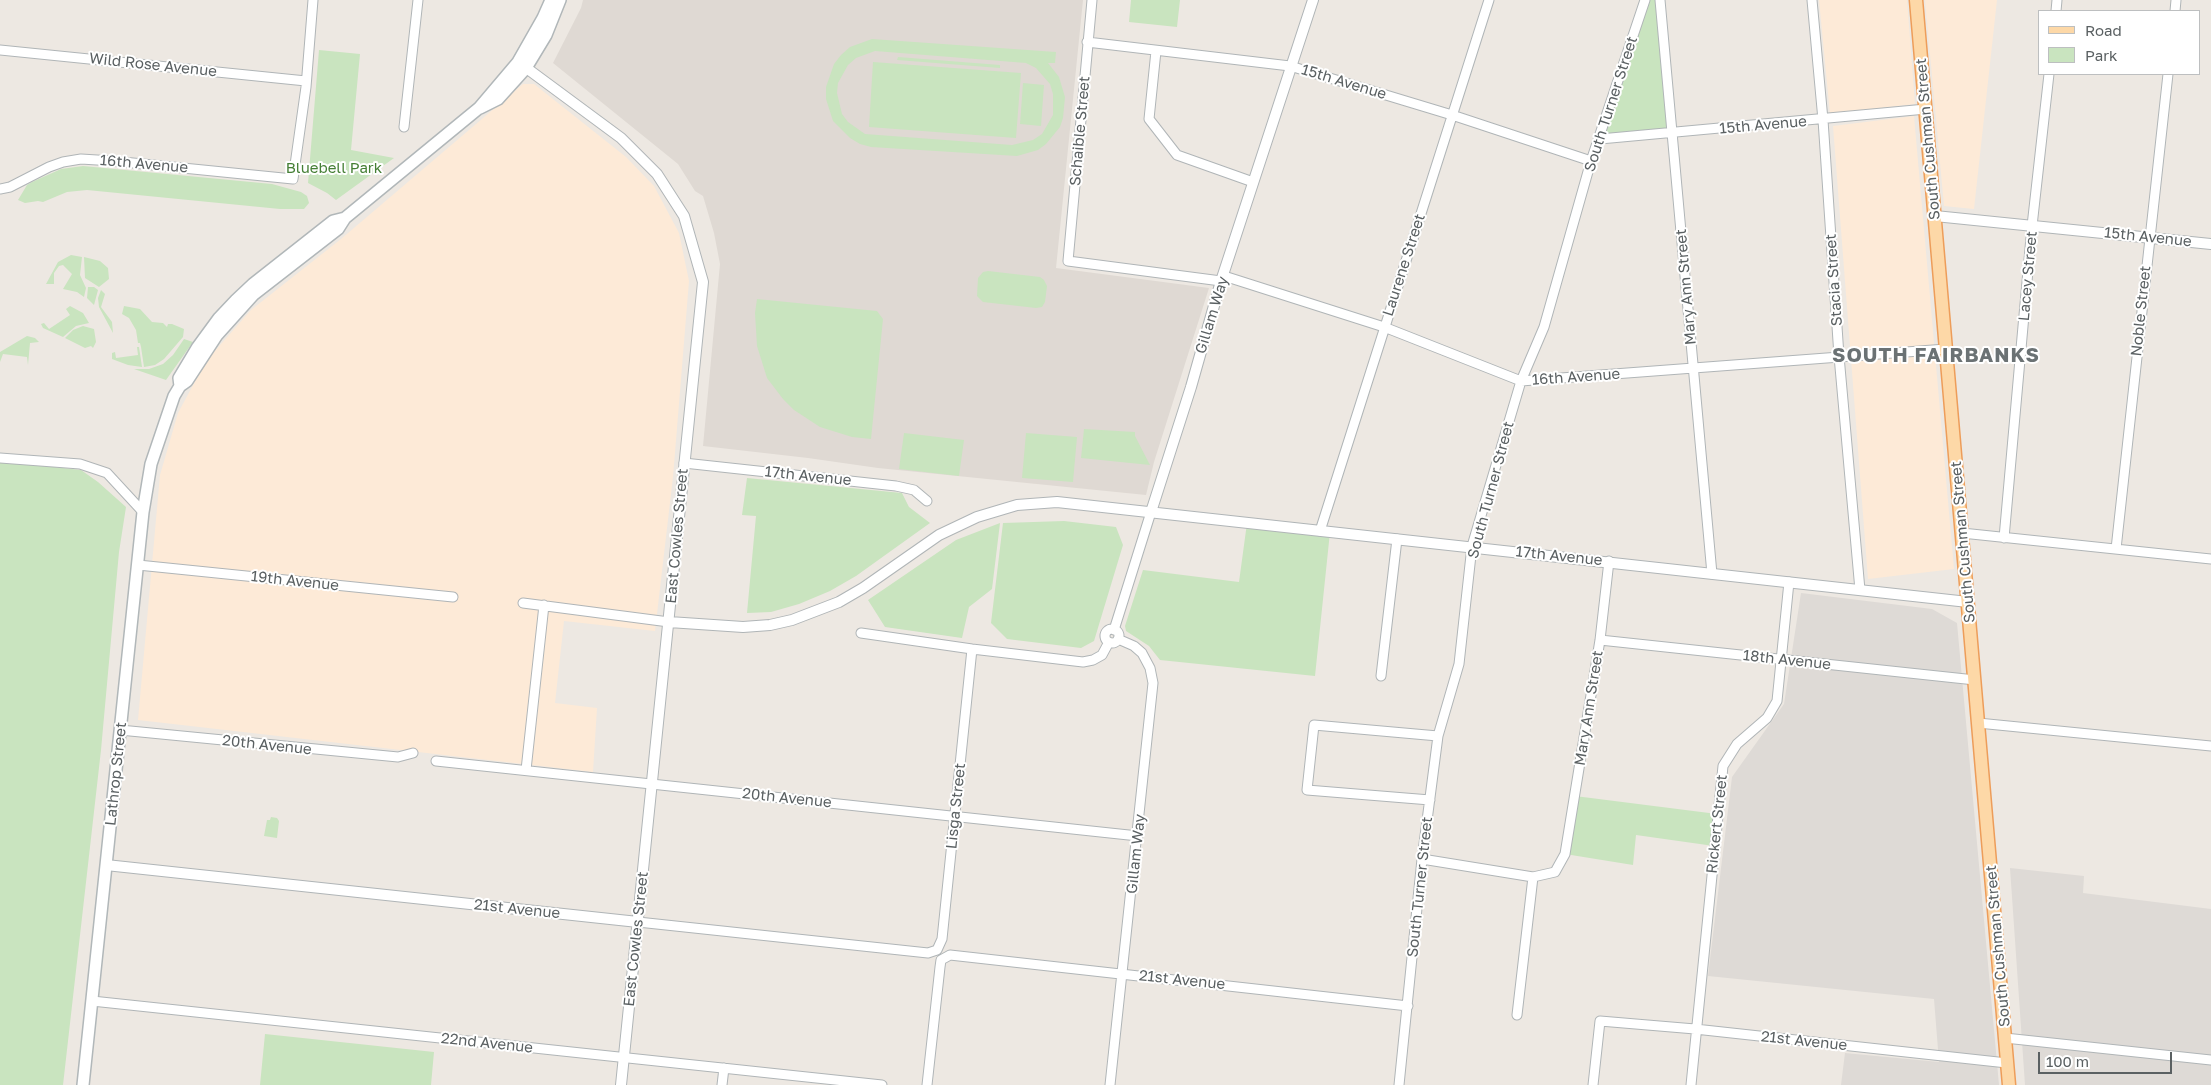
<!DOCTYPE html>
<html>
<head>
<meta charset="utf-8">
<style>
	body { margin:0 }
	#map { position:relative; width:2211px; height:1085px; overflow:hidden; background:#ede8e2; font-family:"Golos Text",sans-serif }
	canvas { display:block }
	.legend { position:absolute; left:2038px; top:10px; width:162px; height:65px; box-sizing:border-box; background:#fff; border:1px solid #bdbfc0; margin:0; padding:6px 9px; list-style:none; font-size:15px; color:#5a6062 }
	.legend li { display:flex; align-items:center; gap:10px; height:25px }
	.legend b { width:25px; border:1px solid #bdbfc0 }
	.scale { position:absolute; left:2038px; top:1052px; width:134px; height:22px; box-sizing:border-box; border:2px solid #5a6062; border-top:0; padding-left:6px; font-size:15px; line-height:18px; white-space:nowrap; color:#5a6062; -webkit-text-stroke:4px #fff; paint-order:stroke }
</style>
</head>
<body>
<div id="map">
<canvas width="2211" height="1085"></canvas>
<ul class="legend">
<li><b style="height:6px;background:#fdd8a7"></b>Road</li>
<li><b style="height:14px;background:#c9e4bf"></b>Park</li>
</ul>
<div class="scale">100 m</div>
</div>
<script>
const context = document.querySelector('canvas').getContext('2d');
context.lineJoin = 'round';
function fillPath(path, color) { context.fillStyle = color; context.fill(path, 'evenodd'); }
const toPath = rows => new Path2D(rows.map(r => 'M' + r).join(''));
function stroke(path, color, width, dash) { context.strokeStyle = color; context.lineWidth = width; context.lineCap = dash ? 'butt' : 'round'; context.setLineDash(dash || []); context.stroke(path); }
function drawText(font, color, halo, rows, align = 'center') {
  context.font = font + ' "Golos Text",sans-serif'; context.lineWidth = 4; context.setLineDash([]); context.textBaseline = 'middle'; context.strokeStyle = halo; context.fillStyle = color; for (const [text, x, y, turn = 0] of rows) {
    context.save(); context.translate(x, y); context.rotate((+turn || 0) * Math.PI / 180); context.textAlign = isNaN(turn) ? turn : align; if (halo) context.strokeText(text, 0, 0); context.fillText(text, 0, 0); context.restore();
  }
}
fillPath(toPath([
	[1819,0,1907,0,1915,104,1830,114],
	[1925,0,1997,0,1974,209,1944,206],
	[523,84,534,84,626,157,654,186,679,233,689,281,673,477,655,631,564,621,555,703,597,708,593,772,138,720,160,475,178,413,206,361,251,310,341,239],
	[1914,116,1954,569,1868,579,1833,126]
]), '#fdead7');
fillPath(toPath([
	[1801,593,1932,609,1957,623,1999,1085,1841,1085,1845,1053,1939,1062,1934,999,1708,976,1732,777,1784,704],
	[2010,868,2084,876,2083,893,2211,909,2211,1085,2025,1085]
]), '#dedad6');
fillPath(toPath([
	[583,0,1083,0,1056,268,1209,288,1154,462,1146,495,878,468,808,458,703,446,720,264,714,233,703,196,695,191,678,164,553,63,581,8]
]), '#dfd9d3');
fillPath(toPath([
	[1131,0,1180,0,1177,27,1129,22],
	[1645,0,1660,0,1673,132,1600,139],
	[872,39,1056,52,1055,63,1048,63,1059,77,1065,97,1063,118,1060,127,1046,144,1038,150,1017,156,871,147,860,144,850,138,833,121,826,99,826,87,834,64,841,55,850,47],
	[875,51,1026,63,1036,68,1050,84,1053,94,1053,115,1042,134,1033,140,1012,145,865,134,848,122,842,114,837,93,838,83,848,65,856,58],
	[319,50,360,54,351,150,394,158,336,200,327,193,308,183],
	[898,57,1000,65,1000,68,897,60],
	[873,62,1021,73,1016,138,869,127],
	[1023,83,1044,85,1041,126,1020,124],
	[83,166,272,184,301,192,307,196,309,203,304,209,280,209,87,190,67,192,43,202,38,201,25,203,18,200,27,185,32,182,61,169],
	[71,255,82,257,80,275,86,288,84,297,77,292,63,289,72,274,63,265,59,266,54,273,54,284,46,284,58,262],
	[84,257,100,261,108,268,109,279,99,287,85,278],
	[988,271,1040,277,1044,280,1047,286,1045,302,1042,307,1036,308,983,302,977,296,978,278,983,272],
	[88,287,94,287,98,290,94,305,87,298],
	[101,290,105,294,101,307,112,322,113,333,99,307,98,298],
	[757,299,877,311,883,319,871,439,852,437,820,427,794,410,783,399,767,378,757,346,755,313],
	[70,306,83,313,89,323,76,326,63,337,43,328,41,324,44,323,49,329,70,315,66,309],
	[124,306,140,309,152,322,163,323,167,327,168,324,172,324,184,329,183,337,164,359,155,365,144,367,141,347,140,343,138,343,136,330,129,318,122,314],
	[83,326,94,329,96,342,93,348,91,346,85,348,65,338,73,330],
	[27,336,35,338,39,342,30,343,28,365,27,357,3,354,0,362,0,352],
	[184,339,193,342,166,380,134,369,149,369,163,364,173,355],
	[137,347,139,347,142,367,128,365,112,359,112,353,115,352,116,358,138,355],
	[1084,429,1135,432,1135,436,1150,465,1081,458],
	[904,433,964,440,959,476,899,469],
	[1026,433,1077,437,1073,482,1022,478],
	[0,461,81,470,98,482,126,507,119,552,101,750,63,1085,0,1085],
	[747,478,902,493,909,507,930,523,856,576,830,591,799,604,771,612,747,613,756,516,742,515],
	[1064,521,1116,527,1123,545,1094,641,1081,648,1007,639,991,623,1003,523],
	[1000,523,992,589,969,607,962,638,885,627,868,600,956,540],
	[1247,523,1330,532,1315,676,1160,660,1149,646,1126,631,1125,626,1143,570,1239,582],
	[1575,796,1717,814,1714,846,1636,835,1633,865,1565,854],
	[271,817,277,818,279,821,277,838,264,836,267,820,270,820],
	[265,1034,434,1052,431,1085,260,1085]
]), '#c9e4bf');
const minor = toPath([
	[1092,0,1068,261,1221,281],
	[1660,0,1712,574],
	[1812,0,1823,120,1839,356,1860,590],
	[2056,11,2057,0],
	[2175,11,2176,0],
	[1087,42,1290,66,1452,115,1591,161],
	[0,50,306,81],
	[1156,51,1149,119,1177,155,1253,182],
	[404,127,418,0],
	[1600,139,1926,109],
	[0,189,10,187,49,167,63,162,81,159,113,161,293,179,306,87,313,0],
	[1224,276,1384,327,1521,381,1946,349],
	[0,458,80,464,107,473,143,512],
	[684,463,896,486,914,490,927,501],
	[1320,531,1489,0],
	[1962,533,2211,559],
	[2004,538,2032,226,2049,74],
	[2116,549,2168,74],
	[138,565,453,597],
	[523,603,669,622],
	'1105 636a7 7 0 1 1 14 0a7 7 0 1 1-14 0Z',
	[1114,630,1151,512],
	[861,633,972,649,1083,662,1093,660,1102,655,1109,642],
	[1600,640,1975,680],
	[1381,676,1397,539],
	[1978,723,2211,746],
	[120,730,398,757,413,753],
	[436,761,1138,836],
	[526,770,544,605],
	[1430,800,1307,790,1314,725,1438,736],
	[1422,859,1533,877,1555,872,1565,854,1600,640,1609,561],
	[638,922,928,953,937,950,942,939,972,649],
	[92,1001,882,1085],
	[1517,1015,1533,877],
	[2005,1038,2211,1060],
	[722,1085,724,1068],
	[927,1085,940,967,941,960,950,955,1408,1006],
	[1110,1085,1153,683,1150,668,1142,653,1134,646,1118,639],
	[1399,1085,1422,859,1438,736,1459,664,1472,546,1521,381,1544,327,1591,161,1645,0],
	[1593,1085,1600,1021,1695,1029,2007,1063],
	[1691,1085,1723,766,1737,744,1767,718,1777,701,1789,582]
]);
const tertiary = toPath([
	[521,64,621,138,657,174,684,216,703,282,621,1085],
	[1935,216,2211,244],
	[1151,512,1191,387,1221,281,1313,0],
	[669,622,743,627,770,625,792,620,839,602,863,588,939,535,977,517,1017,505,1057,502,1968,602],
	[106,865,638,922]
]);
const secondary = toPath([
	[480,108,498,99,526,68,546,35,560,0],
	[180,386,179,378,197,348,219,318,236,300,253,284,333,221,345,218],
	[83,1085,143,512,151,464,174,396,180,386,187,381,217,335,253,295,338,229,345,218,479,108,518,62,543,18,551,0]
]);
const primary = toPath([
	[1916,0,2009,1085]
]);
stroke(minor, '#b0b5b7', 11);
stroke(tertiary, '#b0b5b7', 12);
stroke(secondary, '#b1b7b9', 14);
stroke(primary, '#ed9d5a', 15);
stroke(minor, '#fff', 9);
stroke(tertiary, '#fff', 10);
stroke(secondary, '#fff', 11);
stroke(primary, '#fdd8a7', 12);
drawText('15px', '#5a6062', '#fff', [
	["Wild Rose Avenue",153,65,6],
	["15th Avenue",1344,82,17],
	["South Turner Street",1611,104,-72],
	["15th Avenue",1763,125,-5],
	["Schaible Street",1080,131,-85],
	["South Cushman Street",1928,139,-95],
	["16th Avenue",144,164,5],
	["15th Avenue",2148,237,6],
	["Laurene Street",1404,265,-72],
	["Lacey Street",2028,276,-85],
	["Stacia Street",1834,280,-94],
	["Mary Ann Street",1686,287,-95],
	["Noble Street",2141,311,-84],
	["Gillam Way",1212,315,-73],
	["16th Avenue",1576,377,-4],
	["17th Avenue",808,476,6],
	["South Turner Street",1491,490,-75],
	["East Cowles Street",677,536,-85],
	["South Cushman Street",1963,542,-95],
	["17th Avenue",1559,556,6],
	["19th Avenue",295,581,6],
	["18th Avenue",1787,660,6],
	["Mary Ann Street",1589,708,-81],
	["20th Avenue",267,745,6],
	["Lathrop Street",116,774,-84],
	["20th Avenue",787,798,6],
	["Lisga Street",956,806,-84],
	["Rickert Street",1717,824,-84],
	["Gillam Way",1136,854,-84],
	["South Turner Street",1420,887,-84],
	["21st Avenue",517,909,6],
	["East Cowles Street",636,939,-84],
	["South Cushman Street",1998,946,-95],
	["21st Avenue",1182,980,6],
	["21st Avenue",1804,1041,6],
	["22nd Avenue",487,1043,6]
]);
drawText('15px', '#457f35', '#fff', [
	["Bluebell Park",334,168]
]);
context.letterSpacing = '1px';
drawText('bold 20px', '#6b7274', '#fff', [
	["SOUTH FAIRBANKS",1936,356]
]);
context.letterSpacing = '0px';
</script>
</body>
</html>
